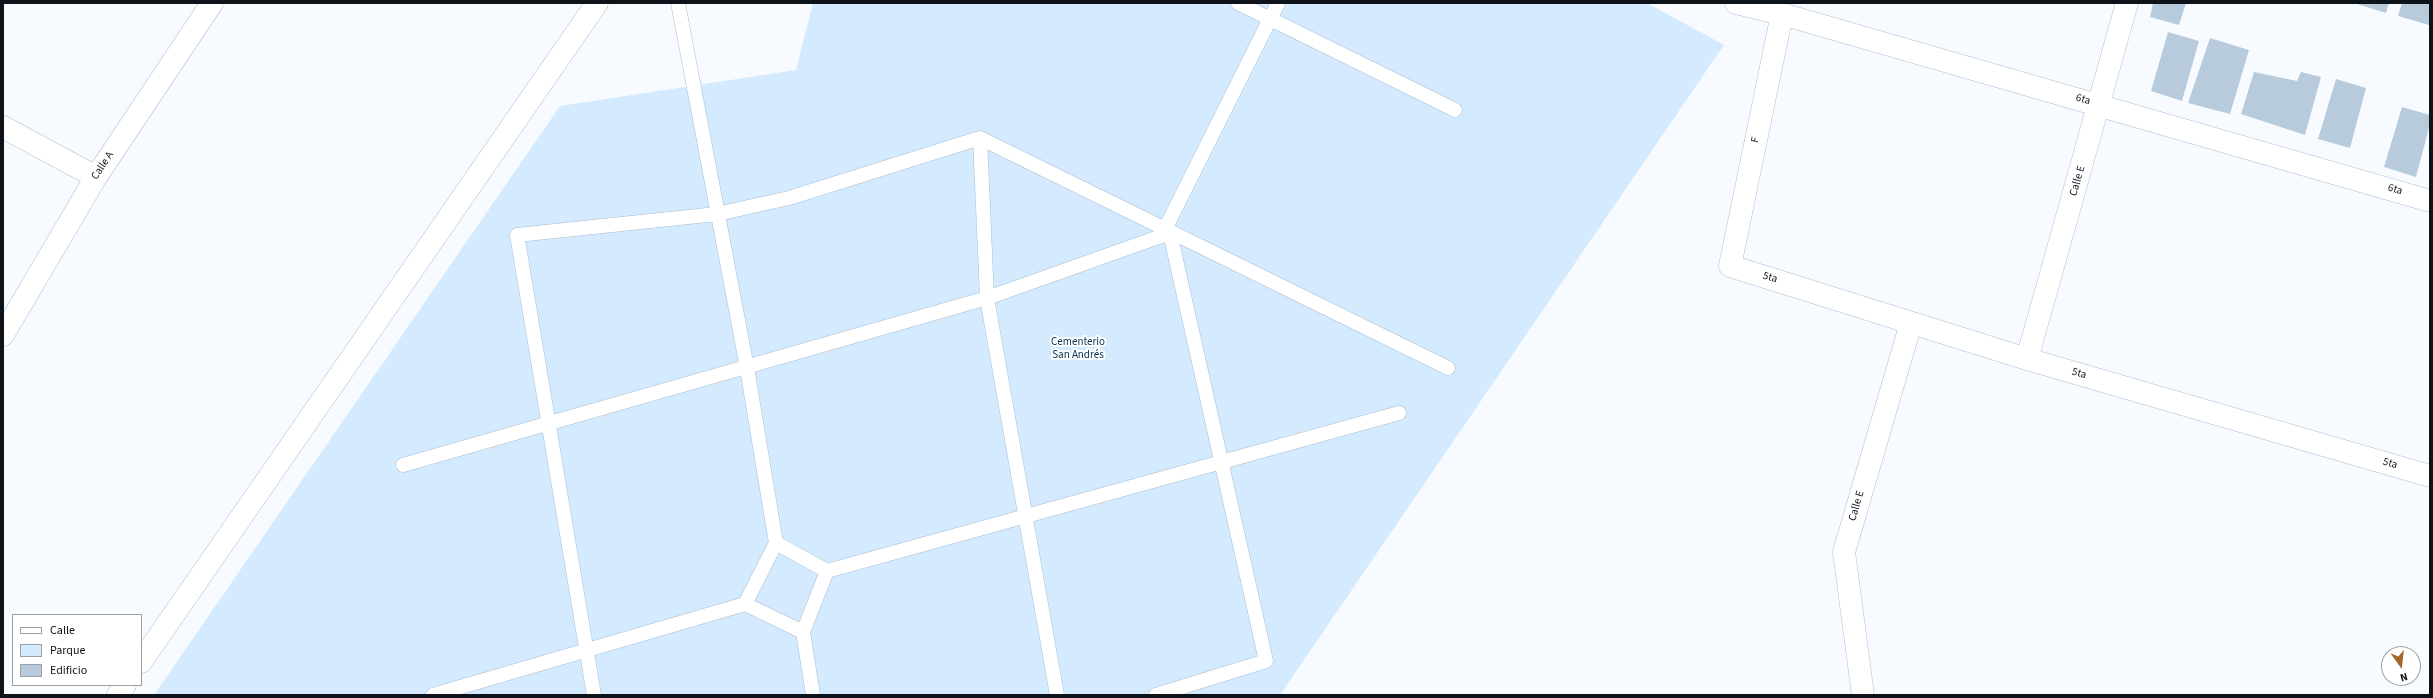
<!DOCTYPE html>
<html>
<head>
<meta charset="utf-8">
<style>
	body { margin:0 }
	#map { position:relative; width:2433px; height:698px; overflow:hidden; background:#f7fbff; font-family:"Source Sans 3",sans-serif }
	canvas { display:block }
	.frame { position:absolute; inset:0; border:4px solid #0d1319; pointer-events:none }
	.legend { position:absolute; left:12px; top:614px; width:130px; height:72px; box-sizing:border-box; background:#fff; border:1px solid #9ea1a3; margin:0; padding:5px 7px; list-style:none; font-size:12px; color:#0d1319 }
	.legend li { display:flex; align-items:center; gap:8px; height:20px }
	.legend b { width:20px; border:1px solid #9ea1a3 }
	.north { position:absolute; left:2381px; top:646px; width:40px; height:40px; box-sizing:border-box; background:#fff; border:1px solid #9ea1a3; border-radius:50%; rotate:165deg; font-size:11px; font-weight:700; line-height:16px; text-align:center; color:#0d1319 }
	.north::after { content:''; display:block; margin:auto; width:14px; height:18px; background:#a36729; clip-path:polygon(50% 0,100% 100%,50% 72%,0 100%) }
</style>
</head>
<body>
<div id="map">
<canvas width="2433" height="698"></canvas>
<div class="frame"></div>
<ul class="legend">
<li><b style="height:5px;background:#fff"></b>Calle</li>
<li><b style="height:11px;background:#d4eafe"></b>Parque</li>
<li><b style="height:11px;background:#b8cbdc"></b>Edificio</li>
</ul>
<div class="north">N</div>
</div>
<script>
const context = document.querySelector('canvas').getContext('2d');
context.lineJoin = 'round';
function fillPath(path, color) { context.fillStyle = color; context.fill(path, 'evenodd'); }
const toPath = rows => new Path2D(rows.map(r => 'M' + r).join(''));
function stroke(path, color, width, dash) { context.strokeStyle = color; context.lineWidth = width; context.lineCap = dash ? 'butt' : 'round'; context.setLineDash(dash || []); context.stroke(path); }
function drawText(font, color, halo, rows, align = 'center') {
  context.font = font + ' "Source Sans 3",sans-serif'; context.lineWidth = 4; context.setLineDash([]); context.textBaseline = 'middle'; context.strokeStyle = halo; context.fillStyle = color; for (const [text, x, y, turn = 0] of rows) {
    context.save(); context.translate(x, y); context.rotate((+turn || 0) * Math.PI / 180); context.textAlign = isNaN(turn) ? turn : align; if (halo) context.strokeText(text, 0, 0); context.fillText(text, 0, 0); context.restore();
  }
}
fillPath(toPath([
	[813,3,1647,3,1724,45,1280,695,154,695,560,106,796,70]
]), '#d4eafe');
fillPath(toPath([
	[2153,3,2186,3,2179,25,2150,17],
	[2354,3,2389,3,2386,13],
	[2402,3,2430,3,2429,25,2398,16],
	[2168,32,2199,41,2182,101,2151,91],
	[2210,38,2249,50,2230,114,2188,103],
	[2254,72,2297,81,2301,72,2321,77,2305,135,2241,114],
	[2336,79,2366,88,2350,148,2318,139],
	[2402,107,2430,115,2430,124,2416,177,2384,167]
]), '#b8cbdc');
const service = toPath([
	[1238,3,1455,110],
	[980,138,987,298,1057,695],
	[1165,229,1278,3],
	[403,465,987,298,1170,233,1266,661,1156,695],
	[776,543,827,571,1399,413],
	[745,604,803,632],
	[433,695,745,604,776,543,747,368,678,3],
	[594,695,517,235,717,214,789,198,980,138,1448,368],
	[813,695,803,632,827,571]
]);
const minor = toPath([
	[1736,3,1782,14,2430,201],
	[1782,14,1730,266,2027,359,2430,476],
	[3,127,96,177],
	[3,335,96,177,212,3],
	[2027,359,2127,3],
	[1863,695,1844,552,1911,323]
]);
const tertiary = toPath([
	[141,662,597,3],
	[118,695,125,685]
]);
stroke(service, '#abbecf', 15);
stroke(minor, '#abbecf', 23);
stroke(tertiary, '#abbecf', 23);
stroke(service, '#fff', 14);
stroke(minor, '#fff', 22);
stroke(tertiary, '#fff', 22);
drawText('11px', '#0d1319', '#fff', [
	["6ta",2083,100,16],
	["F",1756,140,-78],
	["Calle A",103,166,-57],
	["Calle E",2078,181,-74],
	["6ta",2395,190,16],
	["5ta",1770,278,17],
	["5ta",2079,374,16],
	["5ta",2390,464,16],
	["Calle E",1857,506,-74]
]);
drawText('11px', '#043253', '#fff', [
	["Cementerio",1078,343],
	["San Andrés",1078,356]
]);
</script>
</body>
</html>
